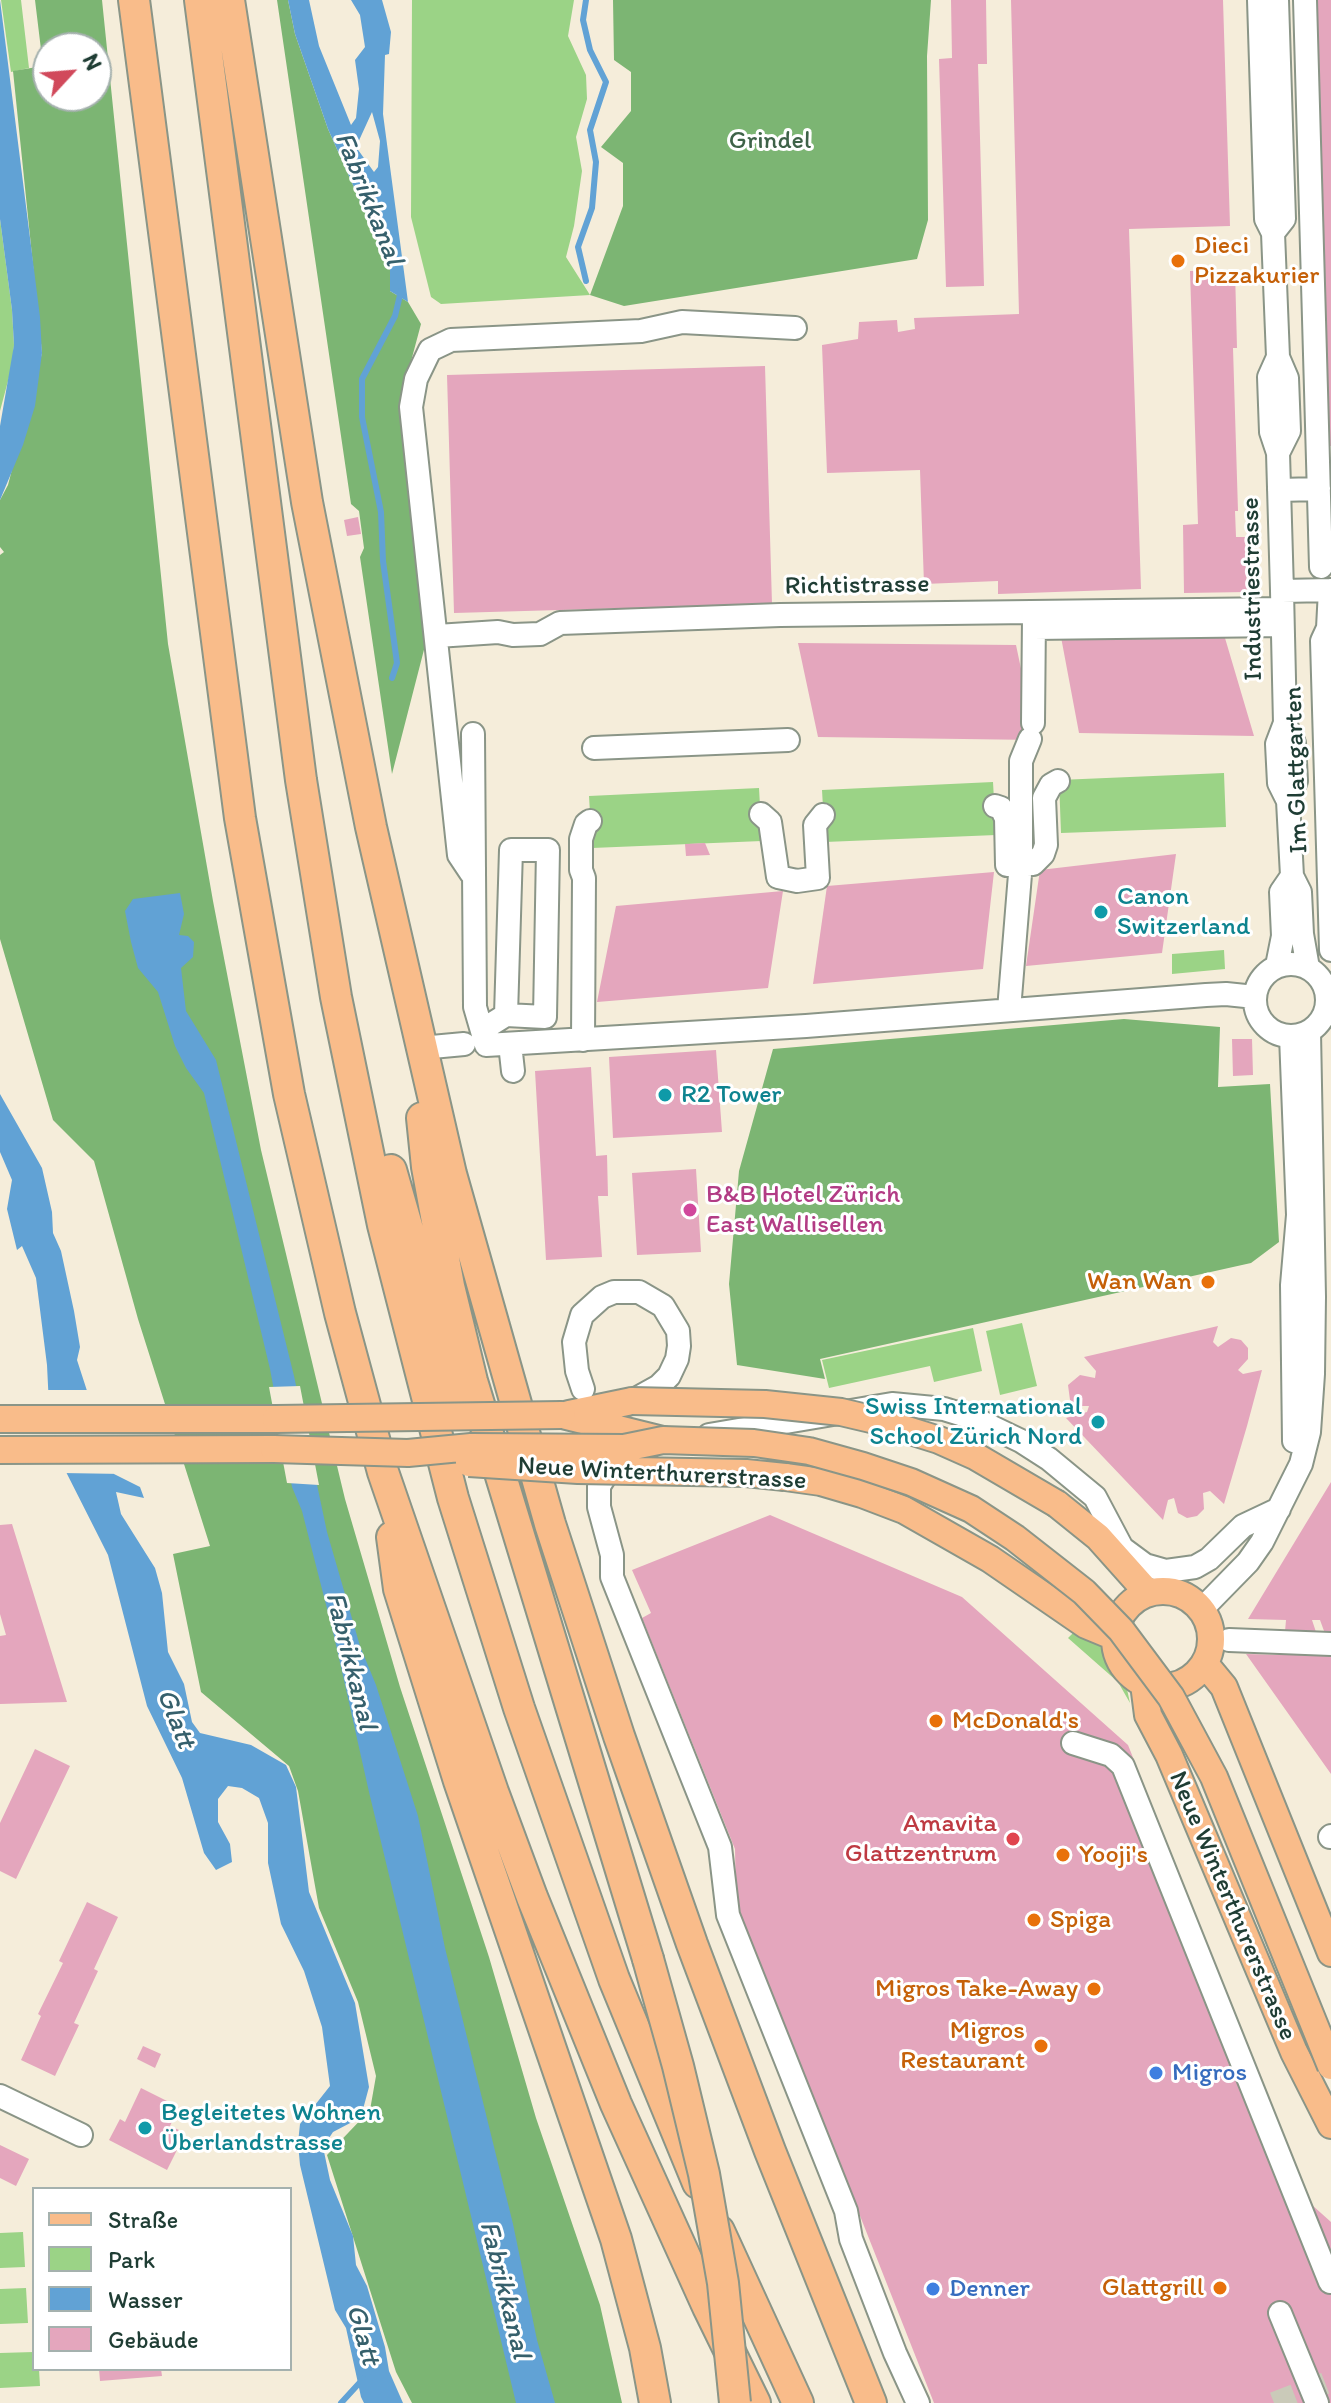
<!DOCTYPE html>
<html>
<head>
<meta charset="utf-8">
<style>
	body { margin:0 }
	#map { position:relative; width:1331px; height:2403px; overflow:hidden; background:#f5edda; font-family:Itim,sans-serif }
	canvas { display:block }
	.legend { position:absolute; left:32px; top:2187px; width:260px; height:184px; box-sizing:border-box; background:#fff; border:2px solid #a5b1ae; margin:0; padding:10px 14px; list-style:none; font-size:24px; color:#1f3d34 }
	.legend li { display:flex; align-items:center; gap:16px; height:40px }
	.legend b { width:40px; border:2px solid #a5b1ae }
	.north { position:absolute; left:32px; top:32px; width:80px; height:80px; box-sizing:border-box; background:#fff; border:2px solid #a5b1ae; border-radius:50%; rotate:64deg; font-size:22px; font-weight:700; line-height:32px; text-align:center; color:#1f3d34 }
	.north::after { content:''; display:block; margin:auto; width:28px; height:36px; background:#d1495b; clip-path:polygon(50% 0,100% 100%,50% 72%,0 100%) }
</style>
</head>
<body>
<div id="map">
<canvas width="1331" height="2403"></canvas>
<ul class="legend">
<li><b style="height:10px;background:#f9bc8a"></b>Straße</li>
<li><b style="height:22px;background:#9bd386"></b>Park</li>
<li><b style="height:22px;background:#61a2d5"></b>Wasser</li>
<li><b style="height:22px;background:#e4a6bd"></b>Gebäude</li>
</ul>
<div class="north">N</div>
</div>
<script>
const context = document.querySelector('canvas').getContext('2d');
context.lineJoin = 'round';
function fillPath(path, color) { context.fillStyle = color; context.fill(path, 'evenodd'); }
const toPath = rows => new Path2D(rows.map(r => 'M' + r).join(''));
function stroke(path, color, width, dash) { context.strokeStyle = color; context.lineWidth = width; context.lineCap = dash ? 'butt' : 'round'; context.setLineDash(dash || []); context.stroke(path); }
function drawText(font, color, halo, rows, align = 'center') {
  context.font = font + ' Itim,sans-serif'; context.lineWidth = 6; context.setLineDash([]); context.textBaseline = 'middle'; context.strokeStyle = halo; context.fillStyle = color; for (const [text, x, y, turn = 0] of rows) {
    context.save(); context.translate(x, y); context.rotate((+turn || 0) * Math.PI / 180); context.textAlign = isNaN(turn) ? turn : align; if (halo) context.strokeText(text, 0, 0); context.fillText(text, 0, 0); context.restore();
  }
}
fillPath(toPath([
	[1,0,21,0,29,68,11,72],
	[412,0,574,0,568,36,586,75,587,99,576,137,582,171,574,226,566,257,590,295,441,304,431,297,411,217],
	[0,219,12,310,14,345,12,366,0,411],
	[1224,773,1226,827,1061,833,1059,780],
	[993,782,996,835,825,842,822,790],
	[759,788,762,841,592,848,589,796],
	[1224,950,1225,969,1172,974,1172,954],
	[1022,1323,1037,1386,1000,1395,986,1331],
	[973,1328,982,1371,934,1382,930,1366,829,1388,822,1360],
	[1073,1633,1105,1646,1109,1651,1125,1680,1130,1703,1118,1682,1068,1638],
	[23,2232,25,2267,0,2268,0,2233],
	[26,2288,28,2323,0,2324,0,2289],
	[34,2352,34,2369,39,2369,40,2386,0,2388,0,2353]
]), '#9bd386');
fillPath(toPath([
	[35,0,102,0,168,644,213,901,261,1150,345,1499,400,1687,489,1957,536,2118,600,2305,622,2403,412,2403,396,2372,327,2155,370,2110,376,2076,358,2002,319,1908,298,1791,289,1766,201,1692,173,1554,210,1546,138,1319,94,1161,53,1120,0,939,0,555,4,552,0,547,0,500,8,485,42,353,13,71,43,66],
	[48,48,96,48,96,96,48,96],
	[277,0,288,0,295,34,328,129,390,268,390,291,408,302,421,324,402,395,427,638,392,774,360,557,364,548,359,511,351,504],
	[613,0,931,0,927,56,928,220,917,259,624,306,590,295,623,206,623,163,601,147,631,111,631,72,614,60],
	[1124,1019,1220,1027,1218,1087,1270,1084,1279,1242,1251,1263,820,1359,825,1379,737,1365,729,1284,739,1171,773,1049]
]), '#7cb573');
fillPath(toPath([
	[0,0,40,317,42,353,35,406,23,445,0,500,0,426,14,345,12,310,0,219],
	[288,0,309,0,319,46,351,125,356,118,359,89,355,60,365,47,360,15,351,0,382,0,391,32,389,54,385,55,383,114,408,302,390,291,390,268,328,129,295,34],
	[372,112,380,141,378,167,374,172,356,147],
	[180,893,184,914,179,935,188,936,194,942,193,957,181,968,186,1011,216,1060,294,1376,327,1532,360,1646,376,1685,418,1816,445,1948,513,2224,537,2340,555,2403,516,2403,369,1792,334,1636,302,1511,292,1487,270,1369,204,1093,186,1068,175,1046,158,992,138,968,131,942,125,911,133,899],
	[0,1094,42,1168,52,1212,53,1233,61,1251,74,1311,80,1347,77,1360,114,1474,140,1487,144,1498,116,1492,121,1514,155,1568,162,1593,168,1652,184,1684,192,1722,200,1733,251,1745,286,1765,296,1787,309,1892,355,2003,369,2087,362,2113,354,2121,333,2132,323,2147,330,2180,353,2236,356,2265,367,2286,385,2347,389,2371,403,2403,364,2403,361,2397,346,2328,335,2310,300,2165,298,2143,300,2124,330,2086,322,2027,304,1971,281,1924,268,1863,268,1823,259,1798,242,1788,228,1786,218,1799,218,1822,230,1844,232,1862,216,1870,204,1853,182,1778,147,1706,108,1555,61,1462,50,1426,47,1365,36,1278,22,1246,17,1250,7,1209,12,1180,0,1152]
]), '#61a2d5');
fillPath(toPath([
	[300,1386,319,1485,287,1483,269,1387],
	[44,1390,91,1390,118,1471,124,1474,62,1473,46,1427]
]), '#f5edda');
stroke(toPath([
	[586,0,583,20,590,50,606,82,590,130,596,162,592,208,578,247,586,281],
	[392,678,397,663,383,561,381,512,362,417,362,379,395,316,401,291],
	[341,2403,363,2379]
]), '#61a2d5', 6);
fillPath(toPath([
	[951,0,986,0,987,64,978,64,984,286,946,287,939,59,952,58],
	[1011,0,1223,0,1230,226,1129,229,1141,589,998,594,998,581,924,584,920,470,827,473,822,345,858,339,859,322,897,320,898,332,915,329,914,318,1019,314],
	[1314,0,1331,0,1331,446,1328,446],
	[1235,270,1237,348,1233,348,1238,511,1235,511,1236,537,1245,537,1247,592,1184,593,1183,525,1198,524,1190,271],
	[765,366,772,604,454,613,447,375],
	[358,517,361,534,347,536,344,520],
	[1061,637,1225,638,1254,736,1079,733],
	[798,643,1016,645,1036,740,818,737],
	[705,843,710,855,686,856,685,844],
	[1176,854,1162,953,1026,966,1040,870],
	[994,872,983,969,813,984,827,886],
	[783,891,768,988,597,1002,616,906],
	[1232,1039,1252,1039,1253,1075,1233,1076],
	[716,1050,722,1132,613,1138,609,1057],
	[591,1067,596,1156,607,1155,608,1196,598,1196,602,1257,546,1260,535,1071],
	[696,1169,701,1252,637,1255,632,1173],
	[1218,1326,1213,1342,1218,1347,1231,1338,1241,1340,1248,1348,1248,1359,1238,1370,1243,1374,1262,1370,1247,1426,1224,1504,1210,1491,1203,1493,1204,1509,1197,1516,1187,1518,1178,1513,1174,1498,1168,1500,1163,1520,1066,1418,1087,1412,1089,1406,1079,1406,1070,1400,1068,1385,1080,1375,1095,1378,1096,1371,1084,1357],
	[1331,1482,1331,1650,1320,1620,1312,1620,1324,1656,1331,1656,1331,1774,1246,1654,1283,1655,1286,1620,1248,1619],
	[770,1515,962,1597,1128,1745,1312,2205,1331,2222,1331,2403,934,2403,736,1902,735,1849,642,1618,651,1613,632,1570],
	[12,1524,67,1702,0,1704,0,1636,6,1635,0,1614,0,1525],
	[35,1749,70,1766,16,1879,0,1871,0,1823],
	[87,1902,118,1917,94,1969,98,1971,74,2023,79,2025,55,2076,21,2060,41,2016,38,2014,63,1963,59,1961],
	[143,2046,161,2054,155,2068,137,2059],
	[141,2088,179,2107,170,2126,179,2130,172,2144,178,2148,167,2170,109,2140,120,2119,125,2122],
	[0,2145,29,2159,16,2186,0,2178],
	[99,2369,161,2369,162,2376,100,2381]
]), '#e4a6bd');
stroke(toPath([
	[1274,2403,1331,2381]
]), '#cacab9', 22, [22, 11]);
const minor = toPath([
	[1259,0,1266,219,1273,233,1278,357,1287,378,1289,431,1278,453],
	[1305,0,1321,567],
	[1273,233,1284,219,1277,0],
	[1278,357,1269,377,1271,432,1278,453,1282,591,1285,723,1277,744,1279,783,1288,801,1292,876,1300,892,1302,934,1308,968],
	[1279,490,1319,489],
	[1330,590,1328,628,1322,641,1331,950],
	[1282,591,1331,590],
	[1034,628,1282,625],
	[437,636,498,632,513,635,540,634,560,623,780,615,1282,609],
	[1033,723,1034,617],
	[1285,723,1294,743,1296,781,1288,801],
	[473,734,475,1007,486,1045,806,1026,1206,995,1226,994,1255,997],
	[594,748,788,740],
	[995,806,1001,808,1006,818,1007,865,1033,864,1043,854,1046,845,1044,798,1051,785,1058,781],
	[761,814,770,822,778,877,797,881,818,878,815,825,823,815],
	[471,873,459,855,411,407,416,379,430,350,451,340,641,331,682,322,795,328],
	'1255 1000a36 36 0 1 1 72 0a36 36 0 1 1-72 0Z',
	[1277,966,1283,936,1281,892,1292,876],
	[1009,1010,1021,862,1021,761,1030,739],
	[482,1030,506,1015,545,1017,548,850,511,850,506,1015],
	[1291,1036,1298,1215,1292,1285,1294,1441],
	[583,1040,584,878,581,870,581,839,586,824,590,821],
	[510,1044,513,1071],
	[421,1048,464,1044],
	[583,1389,577,1371,574,1342,582,1315,602,1297,614,1292,639,1292,663,1306,678,1331,679,1346,677,1359,669,1376,659,1386,632,1401],
	[709,1435,892,1404,944,1409,973,1418,1021,1441,1049,1459,1095,1497,1122,1548,1145,1565,1166,1571,1195,1567,1209,1559,1243,1526,1279,1509],
	[619,1462,611,1467,599,1486,599,1507,612,1555,612,1577,720,1847,728,1915,846,2211,851,2239,895,2353,918,2403],
	[1202,1609,1248,1562,1262,1542,1301,1464,1309,1432,1313,1374,1314,1297,1309,1032],
	[1229,1640,1331,1644],
	[1073,1743,1111,1755,1123,1766,1330,2282],
	[1330,1837,1331,1836],
	[0,2096,81,2135],
	[1280,2313,1317,2403]
]);
const major = toPath([
	[569,1414,632,1401],
	[562,1415,663,1440],
	[0,1419,276,1419],
	[0,1450,274,1449],
	[785,1477,821,1482,862,1494,904,1510,990,1559,1086,1625,1115,1637],
	[1057,1504,1098,1537,1148,1593],
	'1115 1639a48 48 0 1 1 96 0a48 48 0 1 1-96 0Z',
	[1205,1664,1224,1687,1331,1953],
	[1144,1684,1148,1715,1169,1755,1294,2052,1331,2125]
]);
const highway = toPath([
	[134,0,240,818,289,1094,340,1313,383,1472,493,1792,532,1897,616,2104,708,2307,755,2403],
	[200,0,301,780,336,997,383,1225,453,1498,519,1708,614,1979,698,2183],
	[229,0,307,502,371,827,451,1174,550,1524,619,1736,692,1944,770,2151,871,2403],
	[422,1118,427,1167,449,1286,472,1381,648,1959],
	[391,1170,456,1397],
	[392,1537,399,1589,459,1781,616,2239,645,2348,655,2403],
	[719,2231,798,2403]
]);
stroke(minor, '#8a9587', 26);
stroke(major, '#8a9587', 30);
stroke(highway, '#8a9587', 34);
stroke(minor, '#fff', 22);
stroke(major, '#f9bc8a', 26);
stroke(highway, '#f9bc8a', 30);
const majorBridge = toPath([
	[632,1401,765,1404,841,1412,875,1420,939,1440,975,1456,1057,1504],
	[276,1419,562,1415],
	[274,1449,408,1453,471,1447,624,1448,663,1440,754,1443,809,1451,863,1466,911,1482,971,1509,1015,1538,1084,1592,1121,1630,1171,1697,1214,1777,1331,2066],
	[469,1463,578,1470,746,1473,785,1477]
]);
const highwayBridge = toPath([
	[648,1959,678,2066,704,2174,723,2283,735,2403]
]);
stroke(majorBridge, '#8a9587', 30, []);
stroke(highwayBridge, '#8a9587', 34, []);
stroke(majorBridge, '#f9bc8a', 26);
stroke(highwayBridge, '#f9bc8a', 30);
for (const [x, y, r, color] of [
	[1178,261,8,"#e8710a"],
	[1101,912,8,"#0f9aa8"],
	[665,1095,8,"#0f9aa8"],
	[690,1210,8,"#d1479c"],
	[1208,1282,8,"#e8710a"],
	[1098,1422,8,"#0f9aa8"],
	[936,1721,8,"#e8710a"],
	[1013,1839,8,"#e0444e"],
	[1063,1855,8,"#e8710a"],
	[1034,1920,8,"#e8710a"],
	[1094,1989,8,"#e8710a"],
	[1041,2046,8,"#e8710a"],
	[1156,2073,8,"#3f7fe0"],
	[145,2128,8,"#0f9aa8"],
	[1220,2288,8,"#e8710a"],
	[933,2289,8,"#3f7fe0"]
]) { const dot = new Path2D(); dot.arc(x, y, r, 0, 2 * Math.PI); context.fillStyle = color; context.fill(dot); stroke(dot, '#fff', 3); }
drawText('26px', '#3e6248', '#fff', [
	["Grindel",770,141]
]);
drawText('26px', '#c56008', '#fff', [
	["Dieci",1194,246],
	["Pizzakurier",1194,276],
	["Wan Wan",1192,1282,"right"],
	["McDonald's",952,1721],
	["Yooji's",1079,1855],
	["Spiga",1050,1920],
	["Migros Take-Away",1078,1989,"right"],
	["Migros",1025,2031,"right"],
	["Restaurant",1025,2061,"right"],
	["Glattgrill",1204,2288,"right"]
], 'left');
drawText('26px', '#1f3d34', '#fff', [
	["Richtistrasse",857,586,-1],
	["Industriestrasse",1253,589,-91],
	["Im Glattgarten",1297,770,-92],
	["Neue Winterthurerstrasse",662,1474,3],
	["Neue Winterthurerstrasse",1232,1906,67]
]);
drawText('26px', '#0d838f', '#fff', [
	["Canon",1117,897],
	["Switzerland",1117,927],
	["R2 Tower",681,1095],
	["Swiss International",1082,1407,"right"],
	["School Zürich Nord",1082,1437,"right"],
	["Begleitetes Wohnen",161,2113],
	["Überlandstrasse",161,2143]
], 'left');
drawText('26px', '#b23c85', '#fff', [
	["B&B Hotel Zürich",706,1195],
	["East Wallisellen",706,1225]
], 'left');
drawText('26px', '#be3a42', '#fff', [
	["Amavita",997,1824],
	["Glattzentrum",997,1854]
], 'right');
drawText('26px', '#366cbe', '#fff', [
	["Migros",1172,2073],
	["Denner",949,2289]
], 'left');
drawText('italic 28px', '#36606c', '#fff', [
	["Fabrikkanal",368,199,68],
	["Fabrikkanal",350,1661,76],
	["Glatt",175,1719,68],
	["Fabrikkanal",504,2290,76],
	["Glatt",362,2335,74]
]);
</script>
</body>
</html>
